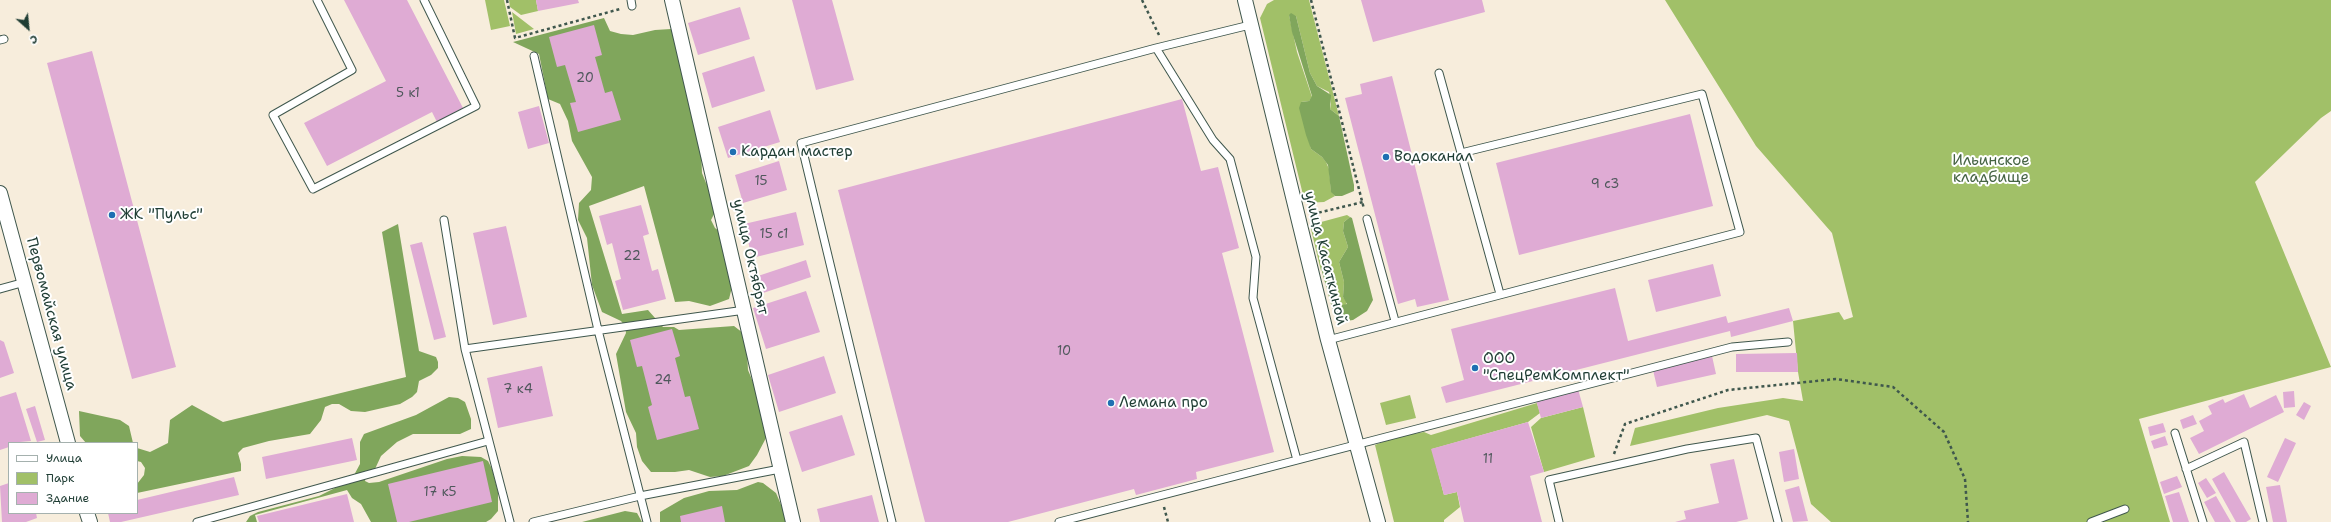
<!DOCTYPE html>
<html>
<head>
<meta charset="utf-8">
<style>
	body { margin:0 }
	#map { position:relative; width:2331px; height:522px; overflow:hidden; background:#f7eddc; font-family:"Shantell Sans",sans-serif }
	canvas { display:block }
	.legend { position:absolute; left:8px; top:442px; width:130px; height:72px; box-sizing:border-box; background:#fff; border:1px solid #a5b1ae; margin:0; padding:5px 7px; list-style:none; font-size:12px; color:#1f3d34 }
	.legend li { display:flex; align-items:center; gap:8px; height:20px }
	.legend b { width:20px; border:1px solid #a5b1ae }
	.north { position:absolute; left:8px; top:8px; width:40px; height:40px; -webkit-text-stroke:3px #fff; paint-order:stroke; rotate:153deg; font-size:11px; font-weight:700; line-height:16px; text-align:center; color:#1f3d34 }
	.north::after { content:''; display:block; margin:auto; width:14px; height:18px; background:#1f3d34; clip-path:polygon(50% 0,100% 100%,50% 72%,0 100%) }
</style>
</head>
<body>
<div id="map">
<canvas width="2331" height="522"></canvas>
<ul class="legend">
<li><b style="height:5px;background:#fff"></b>Улица</li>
<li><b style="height:11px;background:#a1c068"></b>Парк</li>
<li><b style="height:11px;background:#dfabd4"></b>Здание</li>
</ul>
<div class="north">С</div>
</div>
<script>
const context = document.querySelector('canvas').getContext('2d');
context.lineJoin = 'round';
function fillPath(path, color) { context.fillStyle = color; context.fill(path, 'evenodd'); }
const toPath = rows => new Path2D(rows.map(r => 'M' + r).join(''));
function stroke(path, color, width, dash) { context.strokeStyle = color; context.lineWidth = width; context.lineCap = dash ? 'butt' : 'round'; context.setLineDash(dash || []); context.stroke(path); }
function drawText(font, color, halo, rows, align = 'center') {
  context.font = font + ' "Shantell Sans",sans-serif'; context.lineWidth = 4; context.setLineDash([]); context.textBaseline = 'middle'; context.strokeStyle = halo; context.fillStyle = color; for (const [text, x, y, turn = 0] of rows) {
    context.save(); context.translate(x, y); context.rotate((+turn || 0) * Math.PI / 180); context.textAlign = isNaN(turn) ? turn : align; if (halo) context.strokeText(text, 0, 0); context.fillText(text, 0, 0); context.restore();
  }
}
fillPath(toPath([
	[485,0,504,0,510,26,491,30],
	[509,0,536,0,538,11,521,15,510,7],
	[1274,0,1309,0,1339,116,1330,109,1331,104,1329,92,1317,86,1310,73,1296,16,1289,15,1297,52,1312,97,1309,101,1301,102,1311,149,1322,157,1326,162,1329,169,1331,191,1335,196,1324,202,1305,203,1260,18,1267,4],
	[1665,0,2331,0,2331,111,2321,118,2255,182,2331,367,2139,419,2170,522,1831,522,1811,504,1789,421,1767,415,1630,446,1635,428,1718,408,1783,398,1803,401,1798,372,1793,321,1839,312,1844,320,1853,317,1832,233,1756,146],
	[512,12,534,29,516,34],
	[1347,215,1350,217,1344,222,1343,231,1348,247,1339,262,1344,282,1343,297,1347,302,1345,306,1342,305,1337,298,1331,266,1321,268,1321,271,1310,225],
	[1410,395,1416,418,1386,425,1380,403],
	[1537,403,1540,413,1528,422,1432,449,1444,495,1457,492,1460,507,1444,520,1444,522,1394,522,1375,445,1395,437,1424,432,1431,435],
	[1583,407,1595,457,1544,472,1531,427,1541,418]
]), '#a1c068');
fillPath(toPath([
	[1291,13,1296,16,1310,73,1317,86,1331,95,1330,109,1339,116,1354,185,1354,191,1342,196,1335,196,1331,192,1328,165,1322,157,1311,149,1306,135,1299,108,1301,102,1309,101,1312,96,1292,32,1289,15],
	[604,18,610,31,621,34,633,35,655,30,671,29,681,51,701,149,702,173,706,183,711,187,717,208,711,220,715,228,719,231,732,287,729,299,710,306,689,301,675,302,644,186,589,206,622,314,648,310,663,327,674,327,679,330,734,326,743,333,747,352,748,370,755,387,766,432,766,438,757,455,749,466,723,476,710,477,689,470,675,472,651,472,642,461,637,447,636,433,626,412,616,354,626,333,625,326,621,321,602,312,592,285,587,238,578,220,579,203,591,190,592,177,572,141,568,121,560,104,548,99,539,54,513,42],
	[1350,217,1352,218,1373,300,1367,311,1353,320,1346,321,1338,317,1332,308,1321,268,1323,261,1330,264,1337,298,1342,305,1347,304,1343,297,1344,282,1339,262,1348,247,1343,231,1344,222],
	[398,224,419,351,436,357,438,362,438,368,431,375,419,381,417,392,412,397,400,404,365,412,351,411,339,404,332,404,325,407,321,420,310,434,269,441,243,448,238,453,241,464,241,471,137,493,137,484,144,475,145,468,141,462,137,461,137,448,150,452,168,443,170,420,192,405,223,422,406,377,382,232],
	[449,397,458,398,465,402,471,419,471,429,460,434,413,434,397,442,381,456,375,469,366,476,365,481,369,483,379,482,447,459,462,456,481,457,488,461,492,469,498,492,498,511,491,519,486,522,371,522,361,504,352,498,347,490,255,515,257,522,246,522,250,516,258,512,319,496,345,483,353,477,360,464,360,442,364,434,416,415],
	[79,411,120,420,129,426,133,443,86,443,80,436],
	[758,482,763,483,776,493,785,514,785,522,660,522,660,512,684,498,709,491,737,490],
	[625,511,637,513,642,522,582,522]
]), '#80a65c');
fillPath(toPath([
	[344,0,407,0,463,108,437,122,432,112,327,166,304,123,386,81],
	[536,0,578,0,579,3,538,11],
	[792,0,832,0,854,80,816,90],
	[1361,0,1482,0,1485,12,1373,42],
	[740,7,750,39,698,55,688,23],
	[594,25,602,55,595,57,605,93,612,91,621,120,578,132,570,103,576,102,565,65,557,67,549,37],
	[92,51,176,367,132,379,47,63],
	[754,56,765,91,712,108,702,73],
	[1392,76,1449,300,1417,307,1415,299,1398,304,1345,98,1362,94,1360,84],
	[1182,99,1201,171,1218,167,1239,248,1222,253,1274,452,1196,472,1197,479,1136,495,1134,489,1008,522,925,522,838,190],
	[539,106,549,143,528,149,518,112],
	[770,110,780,142,728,158,718,127],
	[1690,114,1713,206,1519,255,1496,163],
	[779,161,787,190,743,203,735,175],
	[641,205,649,234,643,236,652,271,658,269,666,299,623,310,615,281,621,279,612,243,607,245,599,216],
	[796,212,804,245,752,258,744,224],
	[506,226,527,317,493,325,473,233],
	[422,242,446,337,434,340,410,245],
	[806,260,811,277,760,294,755,277],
	[1713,264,1721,296,1656,312,1648,280],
	[1615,288,1628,341,1726,316,1728,323,1789,308,1793,321,1731,337,1730,331,1446,403,1441,387,1464,380,1451,329],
	[806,291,820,332,766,349,753,308],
	[672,329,680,356,675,358,685,397,690,396,699,429,657,440,648,407,652,405,642,366,637,367,630,340],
	[0,340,4,342,14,373,0,378],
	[1797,353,1798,372,1736,372,1736,354],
	[824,356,836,393,779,412,768,375],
	[1712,356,1716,374,1657,387,1653,370],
	[542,366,553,416,498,428,487,378],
	[1578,389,1583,407,1541,418,1536,400],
	[2294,391,2295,407,2284,408,2283,392],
	[16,392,31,441,9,443,9,447,0,450,0,397],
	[2244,394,2250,408,2276,395,2284,412,2199,454,2190,438,2204,431,2199,421,2212,414,2208,406,2223,399,2225,403],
	[2304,402,2311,406,2304,420,2296,415],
	[35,406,45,440,37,442,26,409],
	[842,415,855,455,802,472,789,432],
	[2193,415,2197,424,2183,429,2180,420],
	[1528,422,1544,472,1530,476,1542,522,1464,522,1457,492,1444,495,1431,449],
	[2163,423,2166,432,2150,436,2148,427],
	[2165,436,2168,445,2154,449,2151,441],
	[352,438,357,460,266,479,262,457],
	[2285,438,2296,443,2278,482,2267,477],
	[1794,449,1799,479,1784,482,1779,452],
	[1734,459,1748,519,1736,522,1675,522,1686,519,1684,511,1719,503,1710,464],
	[483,461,492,502,409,522,397,522,388,484],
	[2224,472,2251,519,2246,522,2236,522,2212,479],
	[2177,476,2182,487,2164,494,2160,482],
	[234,477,239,495,121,522,110,522,108,513,137,513,137,500],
	[2206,478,2216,493,2207,498,2198,483],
	[9,483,9,513,36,513,37,518,26,522,2,522,0,486],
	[2280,485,2287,522,2273,522,2266,487],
	[1799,486,1808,521,1793,522,1785,490],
	[2179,492,2189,522,2173,522,2165,496],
	[347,494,354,522,259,522,257,516],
	[872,495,879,522,820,522,817,509],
	[2216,496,2231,522,2215,522,2204,502],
	[722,506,725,522,681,522,680,516]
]), '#dfabd4');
const service = toPath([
	[317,0,352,70,273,115,313,189,476,106,424,0],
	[631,0,632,6],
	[1250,25,1156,48,1213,140,1230,159,1256,257,1253,298,1297,460],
	[0,40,4,39],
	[534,56,598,330,647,522],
	[1439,73,1500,294],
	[1367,219,1395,321],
	[444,220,465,349,510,522],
	[0,289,25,282],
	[1328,340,1740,232,1702,94,1461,153],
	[465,349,745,310],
	[2175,433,2203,522],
	[2186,469,2244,442,2263,522],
	[197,522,488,441],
	[533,522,640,496,780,469],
	[892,522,801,143,1156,48],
	[1059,522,1732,347,1788,342],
	[1559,522,1549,480,1687,449,1756,438,1778,522],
	[2091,522,2125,509]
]);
const minor = toPath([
	[672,0,793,522],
	[1245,0,1328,340,1378,522],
	[0,193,68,443],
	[87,513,90,522]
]);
stroke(service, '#3f574d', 9);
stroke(minor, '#3f574d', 16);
stroke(toPath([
	[507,0,515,38,620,9],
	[1142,0,1159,35],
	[1311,0,1364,209],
	[1313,214,1363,202],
	[1614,454,1625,424,1728,390,1836,379,1893,387,1944,432,1965,479,1968,522],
	[1164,507,1168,522]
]), '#3f574d', 2.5, [3, 3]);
stroke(service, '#fff', 7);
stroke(minor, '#fff', 14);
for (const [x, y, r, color] of [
	[733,152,4,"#1f6fb2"],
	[1386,157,4,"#1f6fb2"],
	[112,215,4,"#1f6fb2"],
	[1475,368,4,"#1f6fb2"],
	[1111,403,4,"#1f6fb2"]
]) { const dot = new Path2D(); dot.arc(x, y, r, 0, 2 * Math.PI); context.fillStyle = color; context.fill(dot); stroke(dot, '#fff', 1.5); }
drawText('13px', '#4f585c', null, [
	["20",585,79],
	["5 к1",408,94],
	["15",761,182],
	["9 с3",1605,185],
	["15 с1",774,235],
	["22",632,257],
	["10",1064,352],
	["24",663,381],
	["7 к4",518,390],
	["11",1488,460],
	["17 к5",440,493]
]);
drawText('15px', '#1f3d34', '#fff', [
	["Кардан мастер",741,152],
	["Водоканал",1394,157],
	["ЖК \"Пульс\"",120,215],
	["ООО",1483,359],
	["\"СпецРемКомплект\"",1483,376],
	["Лемана про",1119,403]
], 'left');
drawText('15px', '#466444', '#fff', [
	["Ильинское",1991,161],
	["кладбище",1991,178]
]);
drawText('15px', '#1f3d34', '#fff', [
	["улица Октябрят",750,257,77],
	["улица Касаткиной",1325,258,76],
	["Первомайская улица",51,314,75]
]);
</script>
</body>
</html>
